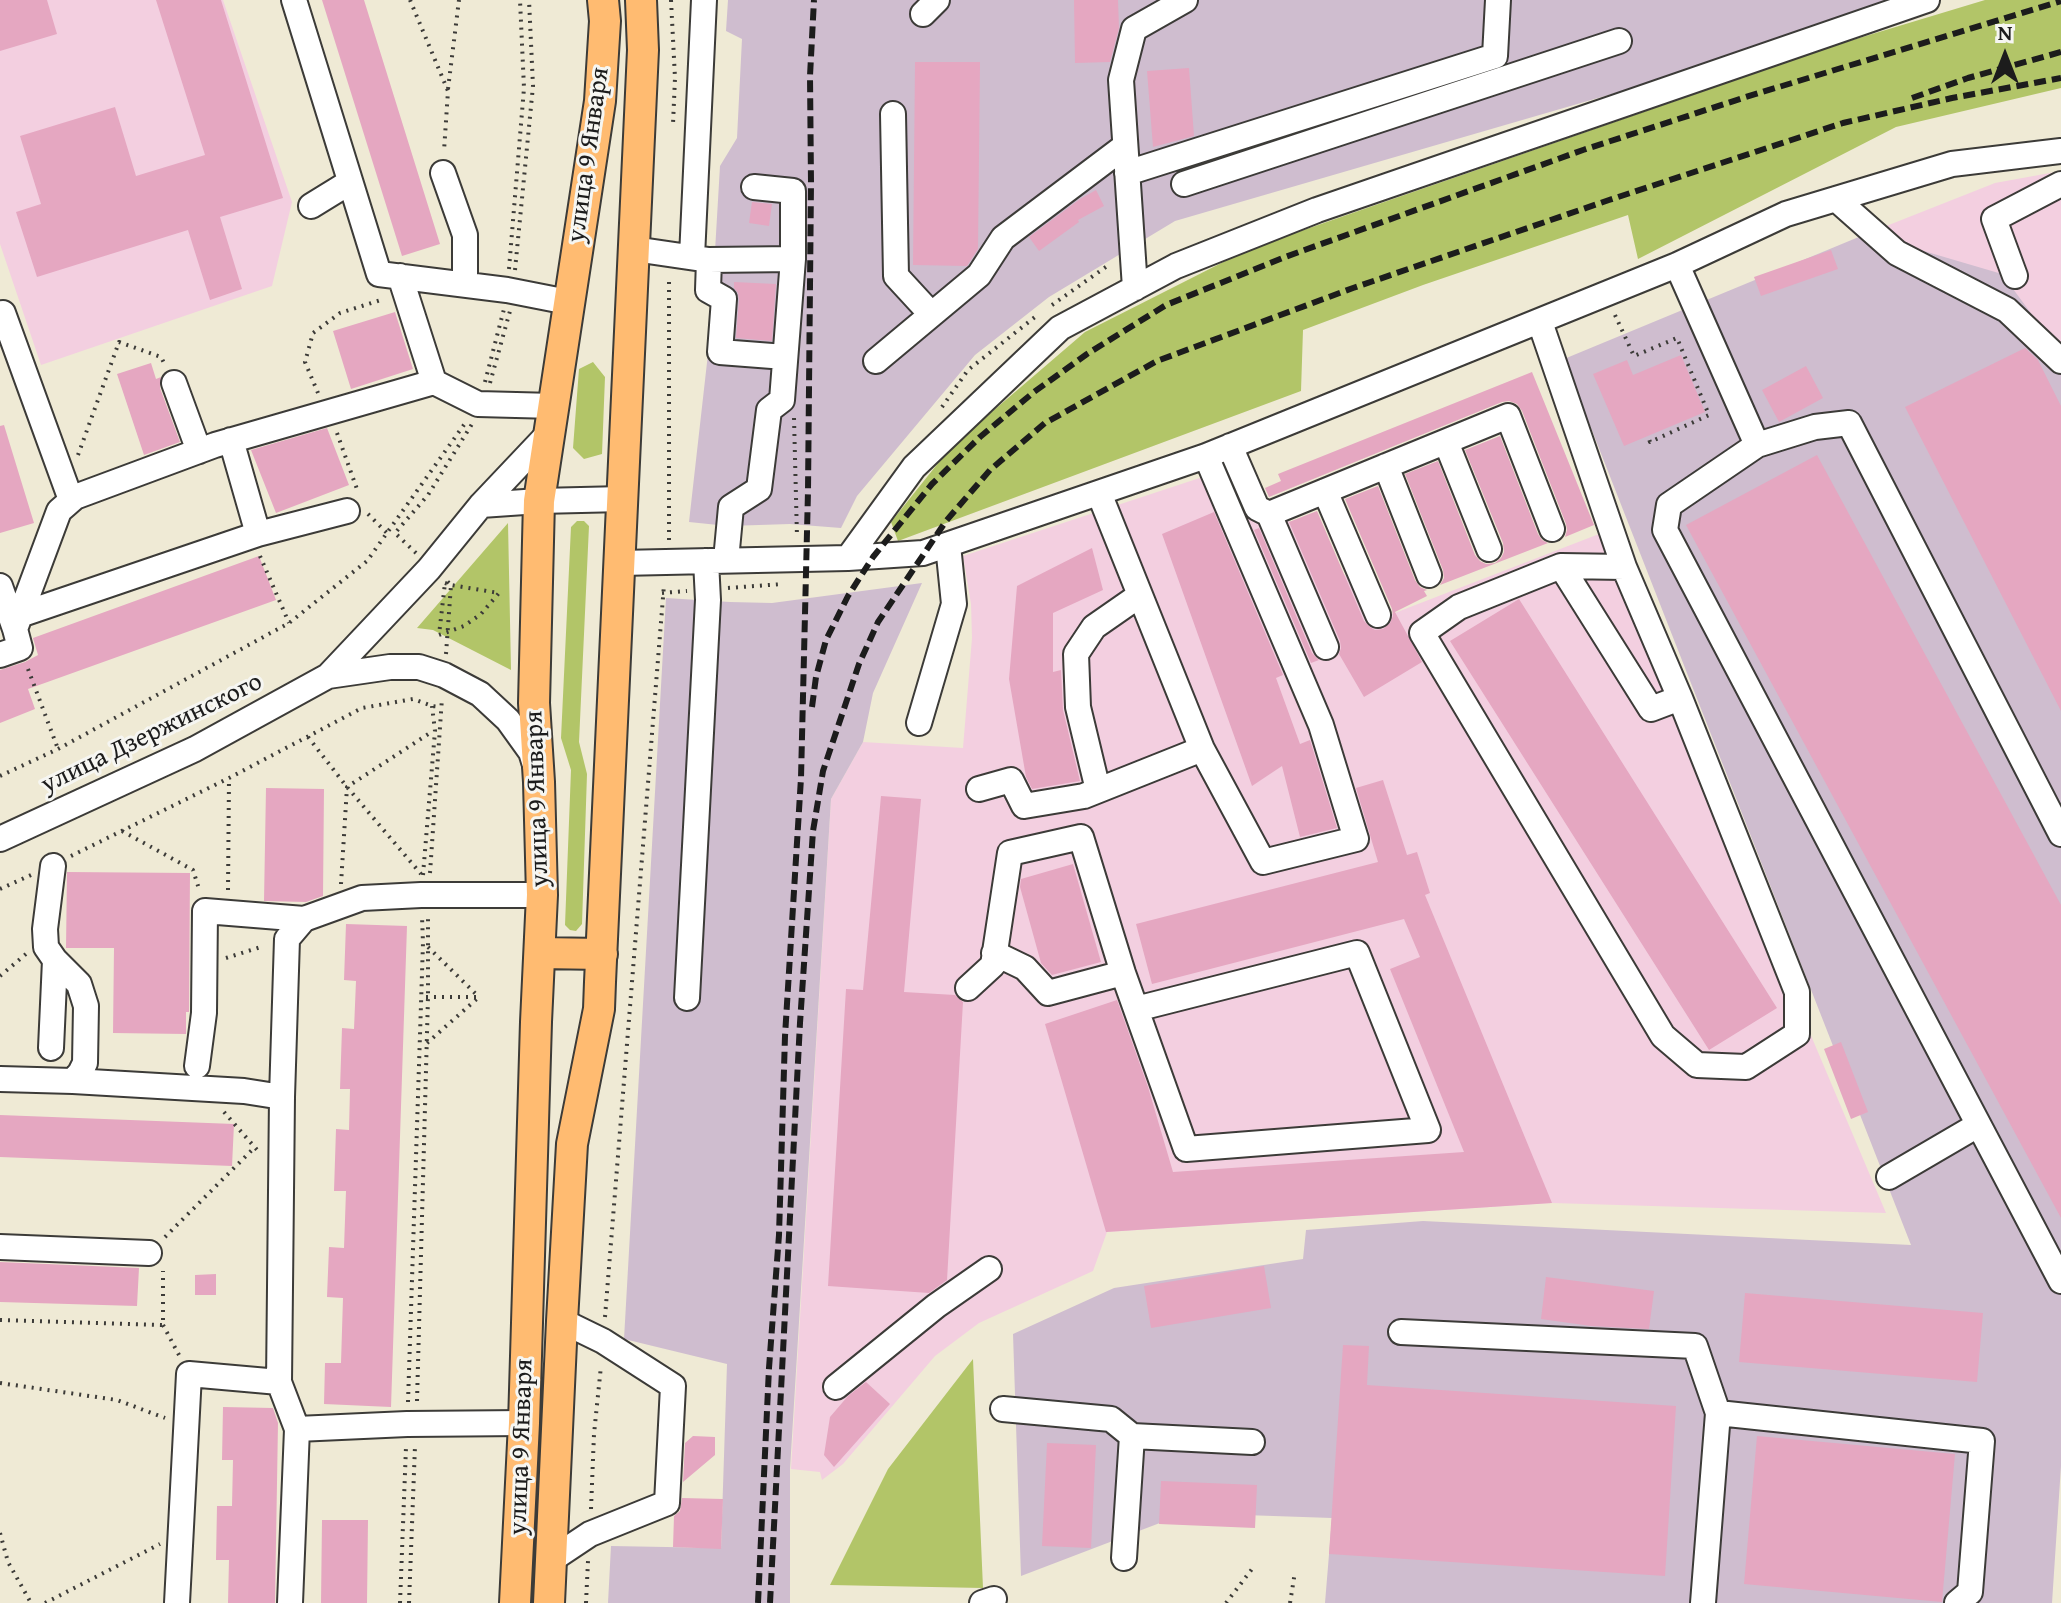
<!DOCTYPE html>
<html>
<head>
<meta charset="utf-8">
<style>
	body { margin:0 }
	#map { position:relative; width:2061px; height:1603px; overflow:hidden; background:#efead5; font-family:"Gentium Book Plus",serif }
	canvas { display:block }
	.north { position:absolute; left:1965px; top:16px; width:80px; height:80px; -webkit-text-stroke:6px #f6f6f2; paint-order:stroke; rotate:0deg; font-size:22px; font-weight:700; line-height:32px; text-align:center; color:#1c1c1c }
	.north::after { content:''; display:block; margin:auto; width:28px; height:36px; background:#1c1c1c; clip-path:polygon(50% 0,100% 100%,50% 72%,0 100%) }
</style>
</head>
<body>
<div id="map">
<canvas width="2061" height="1603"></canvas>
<div class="north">N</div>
</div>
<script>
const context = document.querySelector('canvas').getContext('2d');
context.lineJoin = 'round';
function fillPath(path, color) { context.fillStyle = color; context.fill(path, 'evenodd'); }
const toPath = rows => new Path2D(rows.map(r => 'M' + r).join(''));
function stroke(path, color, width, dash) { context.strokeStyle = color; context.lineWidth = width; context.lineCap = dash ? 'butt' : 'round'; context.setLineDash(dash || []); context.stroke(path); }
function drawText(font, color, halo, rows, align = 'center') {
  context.font = font + ' "Gentium Book Plus",serif'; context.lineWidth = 6; context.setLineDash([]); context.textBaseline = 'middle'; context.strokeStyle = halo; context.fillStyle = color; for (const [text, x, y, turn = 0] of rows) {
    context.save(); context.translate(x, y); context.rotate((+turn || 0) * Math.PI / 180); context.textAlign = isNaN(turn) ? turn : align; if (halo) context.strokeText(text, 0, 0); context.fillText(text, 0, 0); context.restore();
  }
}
fillPath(toPath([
	[0,0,223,0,292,202,272,286,41,365,0,244],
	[2061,171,2061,354,1866,234,1995,183],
	[1233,467,1387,616,1599,534,1886,1213,1552,1203,1107,1232,1093,1271,979,1323,935,1356,843,1464,822,1480,820,1472,791,1469,831,799,863,742,963,748,972,638,971,604,963,556]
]), '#f3cfe0');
fillPath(toPath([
	[728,0,1935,0,1175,221,1049,297,975,355,857,496,841,528,790,524,728,526,689,522,710,336,720,166,737,138,742,39,726,31],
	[1866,234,2002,274,2061,354,2061,1466,2052,1603,1325,1603,1332,1518,1186,1513,1021,1576,1013,1334,1114,1288,1303,1259,1306,1230,1423,1221,1911,1245,1564,359],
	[922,583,873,693,863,742,831,799,790,1469,790,1603,608,1603,611,1546,721,1548,727,1364,624,1339,666,598,730,602,772,603]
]), '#cfbdcf');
fillPath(toPath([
	[1985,0,2061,0,2061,88,1896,127,1638,259,1628,215,1423,285,1303,330,1301,391,898,541,891,522,951,447,1085,332,1249,249,1836,45],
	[593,362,605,377,602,454,584,459,573,448,579,369],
	[577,521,584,521,589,526,579,742,587,774,582,924,576,931,570,930,565,925,571,770,561,738,571,527],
	[508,523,511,670,433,630,417,628],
	[973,1359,983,1588,830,1585,888,1469]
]), '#b2c568');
fillPath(toPath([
	[0,0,47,0,57,34,0,51],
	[156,0,221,0,283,198,220,217,242,289,210,300,188,230,37,277,16,212,41,204,20,136,115,107,136,176,205,155],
	[322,0,364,0,440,244,402,256],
	[1074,0,1118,0,1119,28,1110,62,1075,63],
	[915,62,980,62,978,249,967,266,913,265],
	[1189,68,1194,136,1153,147,1147,71],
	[1096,190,1104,206,1078,220,1079,222,1039,251,1029,237,1080,199],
	[752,202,772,204,769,226,749,223],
	[1831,250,1838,269,1761,296,1754,277],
	[734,282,776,284,772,341,736,338,739,300,738,293,734,288],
	[395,312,413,369,351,389,333,331],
	[2025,348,2038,360,2061,406,2061,711,1905,407],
	[1681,355,1705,412,1624,446,1593,374,1627,360,1633,375],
	[151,363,156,379,161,377,160,388,180,442,144,455,117,374],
	[1806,366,1823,398,1779,422,1762,390],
	[1532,372,1594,525,1565,537,1567,530,1566,524,1522,411,1517,404,1509,401,1502,402,1269,497,1265,488,1281,481,1278,474],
	[4,425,34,523,0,533,0,426],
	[327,428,349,485,276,513,251,450],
	[1500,436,1538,534,1542,540,1548,543,1440,585,1444,578,1443,570,1405,474,1438,461,1475,555,1480,561,1486,564,1495,563,1501,558,1504,552,1503,543,1465,450],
	[1817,455,2061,905,2061,1218,1686,525],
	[1378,486,1415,580,1420,587,1427,590,1424,591,1427,596,1395,612,1422,662,1364,697,1339,654,1341,648,1340,641,1289,522,1317,511,1364,621,1370,627,1375,630,1383,629,1390,623,1393,616,1392,609,1345,499],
	[1214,512,1283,675,1276,678,1300,744,1310,740,1337,828,1300,837,1282,766,1252,786,1162,534],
	[1259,528,1312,653,1319,660,1311,663,1254,530],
	[1092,548,1103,590,1053,613,1053,672,1061,670,1063,710,1080,781,1032,789,1026,777,1009,679,1017,586],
	[259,556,276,600,28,689,35,709,0,723,0,670,25,662,38,655,33,638],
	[1519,599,1777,1008,1709,1050,1450,641],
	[1383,780,1407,855,1417,852,1430,893,1425,895,1552,1203,1106,1232,1045,1024,1117,1000,1148,1087,1173,1172,1464,1152,1390,969,1420,957,1404,919,1152,984,1136,924,1378,862,1356,788],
	[266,788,324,789,323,896,306,902,264,901],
	[881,796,921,799,904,992,955,995,963,1002,947,1280,929,1293,828,1286,846,989,863,990],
	[1073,864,1101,962,1052,975,1041,963,1020,887,1021,879],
	[67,872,190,873,189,1012,186,1012,186,1034,113,1033,114,948,66,948],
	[346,924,407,926,391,1407,324,1404,325,1363,341,1363,343,1298,327,1297,329,1247,344,1248,346,1191,334,1191,336,1129,349,1130,350,1089,340,1089,342,1028,354,1029,356,981,344,980],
	[1841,1042,1868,1112,1851,1119,1824,1049],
	[0,1115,234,1124,232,1166,0,1157],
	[0,1262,139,1268,137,1306,0,1302],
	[1264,1266,1271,1308,1151,1328,1144,1286],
	[216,1274,216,1295,195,1295,195,1275],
	[1546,1277,1654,1291,1649,1329,1591,1326,1541,1319],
	[1745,1293,1983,1313,1977,1382,1739,1362],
	[1343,1345,1369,1346,1367,1385,1676,1406,1665,1576,1329,1554],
	[866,1382,890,1404,834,1467,824,1455,830,1417,848,1396],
	[223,1407,273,1408,278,1423,275,1603,228,1603,229,1560,216,1560,217,1506,232,1506,233,1460,222,1460],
	[693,1436,715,1437,715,1455,683,1482,685,1443],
	[1757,1436,1955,1454,1942,1602,1744,1584],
	[1047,1443,1096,1445,1091,1548,1042,1546],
	[1161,1481,1257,1485,1255,1528,1159,1524],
	[682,1498,723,1499,721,1549,673,1547,674,1516,680,1511],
	[322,1520,368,1520,367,1603,321,1603]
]), '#e5a7c1');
const minor = toPath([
	[294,0,379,274,507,290,568,302],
	[923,14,937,0],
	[893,114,896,276,931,314],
	[443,173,465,235,465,284],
	[1127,173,1495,56,1498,0],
	[1184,184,1619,41],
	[1836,199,1897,253,2007,310,2061,361],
	[311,206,350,182],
	[634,249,709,260,708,290,724,299,720,352,785,357],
	[692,257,704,0],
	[709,260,793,259],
	[1677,265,1757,445],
	[400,276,434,382],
	[2015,276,1994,219,2061,184],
	[1135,288,1121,80,1134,29,1185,0],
	[3,313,71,500],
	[1540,322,1624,567,1680,698,1797,992,1797,1034,1746,1067,1697,1065,1663,1036,1422,633,1459,607,1561,566,1624,567],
	[876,361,979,275,1003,238,1125,146],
	[174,383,199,451],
	[1446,442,1489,549],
	[1230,446,1257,508,1269,514,1508,416,1552,529],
	[1386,466,1429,575],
	[1325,491,1378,615],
	[1099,493,1202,749,1263,862,1356,839,1321,725,1206,456],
	[481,505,539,501,623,499],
	[1269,514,1326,647],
	[258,534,347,511],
	[848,558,914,467,1060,328,1176,266,1317,210,1927,0],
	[726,560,731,507,759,489,769,410,782,400,793,259,793,191,754,187],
	[620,563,848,558,923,553,1206,456,1677,265,1786,214,1952,164,2061,151],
	[1561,566,1651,709,1680,698],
	[0,586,15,629,59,511,75,497,215,445,434,382,478,404,554,406],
	[20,615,258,534,231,440],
	[0,655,20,648,15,629],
	[328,676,390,667,419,667,444,675,480,694,508,720,531,752,535,765],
	[919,723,954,604,948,545],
	[979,789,1011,780,1024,806,1084,796,1202,749],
	[1098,790,1078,707,1076,654,1094,627,1140,595],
	[2061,834,1849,423,1815,427,1757,445,1669,505,1665,530,2061,1281],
	[0,839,195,749,328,676,429,569,481,505,551,431],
	[994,953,1025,968,1048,993,1123,973],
	[968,988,993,965,1010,853,1081,837,1123,973,1186,1149,1428,1130,1357,953,1136,1009],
	[687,998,708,600,706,561],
	[51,1048,55,960],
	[197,1066,204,1013,205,911,304,919],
	[0,1079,73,1081,80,1073,85,1063,86,1006,79,984,55,960,46,947,45,929,53,866],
	[73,1081,244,1091,282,1097],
	[1889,1177,1978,1125],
	[0,1247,149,1253],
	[1401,1332,1695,1346,1718,1413,1982,1441,1970,1592,1957,1603],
	[836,1387,936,1306,989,1269],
	[1003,1409,1111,1419,1132,1436,1252,1442],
	[297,1429,407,1424,524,1423],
	[1124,1558,1132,1436],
	[551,1560,590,1534,667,1503,673,1386,603,1341,562,1321],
	[177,1603,189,1374,279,1382],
	[290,1603,297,1429,279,1382,282,1097,287,939,304,919,362,898,421,895,542,895],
	[982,1603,994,1599],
	[1703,1603,1718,1413]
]);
const major = toPath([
	[540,953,602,954],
	[515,1603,524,1423,536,1022,542,895,539,782,534,703,539,501,600,101,605,21,603,0],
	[549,1603,562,1321,572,1144,599,1009,600,982,643,50,641,0]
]);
stroke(minor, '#3c3b38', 28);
stroke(major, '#3c3b38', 34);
stroke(toPath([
	[410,0,448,91,444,151],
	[671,0,675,78,673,124],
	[448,89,459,0],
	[509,269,524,88,520,0],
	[515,270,533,86,529,0],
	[1052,305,1110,264],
	[1615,315,1634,356,1677,338,1709,415,1650,442,1648,436],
	[485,382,504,309],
	[490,383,510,311],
	[318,393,305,362,313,333,340,313,384,299],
	[942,407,968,370,1035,317],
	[794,418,797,537],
	[337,433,358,492],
	[78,455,119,342,161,357,164,363],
	[368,514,387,533],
	[669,540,669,277],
	[416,553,395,533,428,495,472,424],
	[260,556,289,623],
	[445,583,451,585,499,593,481,614,464,626,439,635,445,583],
	[728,588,783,584],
	[662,593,687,591],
	[446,654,451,585,446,580],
	[28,669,58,749],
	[308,737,347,787,421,874],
	[0,776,58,749,289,623,367,561,466,422],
	[122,831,193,870,199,889],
	[71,856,229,778,362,708,413,699,432,706,441,707],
	[430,873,442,698],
	[423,875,435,731,432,706],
	[341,884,347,787,433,731],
	[0,889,31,875],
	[228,890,229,779],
	[428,947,479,997],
	[226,958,264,946],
	[0,976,26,954],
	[426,997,477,997],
	[427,1043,479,997],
	[224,1112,258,1151],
	[165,1237,255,1147],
	[605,1317,664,585],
	[0,1320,163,1325,163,1271],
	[163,1325,179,1355],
	[0,1383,117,1400,165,1418],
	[417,1401,428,997,428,918],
	[408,1402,423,943,422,916],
	[591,1509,594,1434,601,1366],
	[0,1533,8,1562,31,1603],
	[45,1603,160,1544],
	[400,1603,406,1447],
	[409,1603,415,1446],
	[586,1603,588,1561],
	[1226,1603,1252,1569],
	[1290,1603,1295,1572]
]), '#3c3b38', 4, [2, 6]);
stroke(minor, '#fff', 24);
stroke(major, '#ffbb71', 30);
stroke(toPath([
	[1912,98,1968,78,2061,52],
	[812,707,816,677,826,640,848,596,873,557,932,484,980,437,1034,392,1087,354,1166,305,1285,257,1583,150,1746,97,2061,1],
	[758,1603,769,1368,779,1235,785,1036,801,778,808,491,811,183,810,76,814,0],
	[770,1603,800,1023,813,831,823,771,859,664,878,622,946,521,990,470,1045,423,1157,361,1353,288,1609,200,1843,123,1952,98,2061,78]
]), '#1c1c1c', 6, [12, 6]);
drawText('26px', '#1c1c1c', '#f6f6f2', [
	["улица 9 Января",589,155,-82],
	["улица Дзержинского",152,734,-26],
	["улица 9 Января",538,799,-92],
	["улица 9 Января",522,1447,-88]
]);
</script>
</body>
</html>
